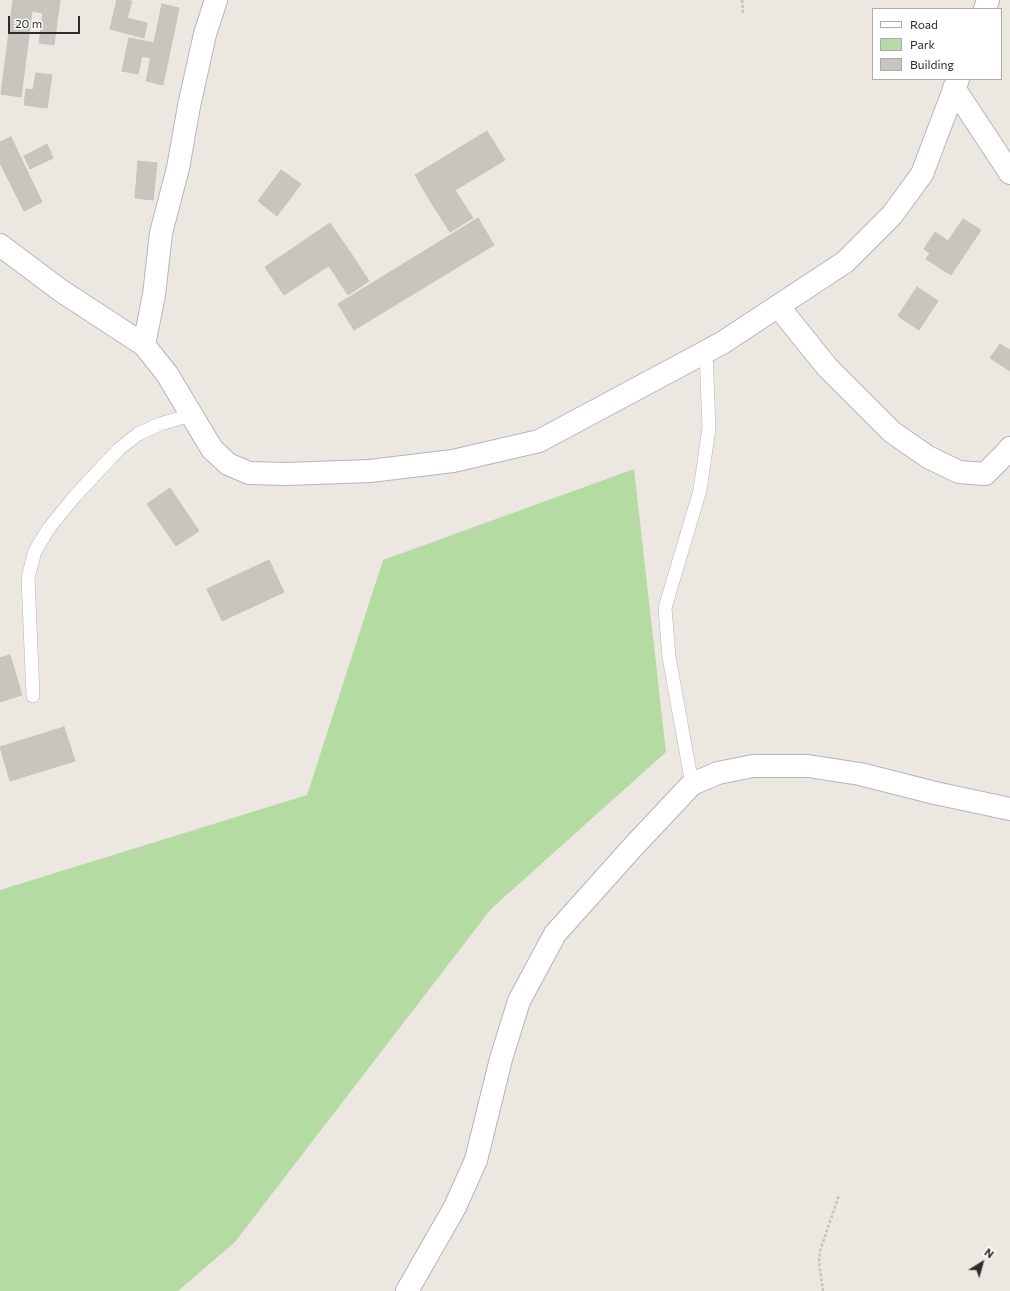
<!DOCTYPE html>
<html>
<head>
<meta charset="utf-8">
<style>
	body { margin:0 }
	#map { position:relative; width:1010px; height:1291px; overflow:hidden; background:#ece7e0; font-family:Commissioner,sans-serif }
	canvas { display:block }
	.legend { position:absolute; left:872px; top:8px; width:130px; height:72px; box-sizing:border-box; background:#fff; border:1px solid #ababab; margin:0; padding:5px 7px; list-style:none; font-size:12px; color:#2c2c2c }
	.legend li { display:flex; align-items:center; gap:8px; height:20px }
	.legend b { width:20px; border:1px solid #ababab }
	.north { position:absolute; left:962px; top:1243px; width:40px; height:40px; -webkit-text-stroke:3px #fff; paint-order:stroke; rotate:37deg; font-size:11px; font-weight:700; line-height:16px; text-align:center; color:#2c2c2c }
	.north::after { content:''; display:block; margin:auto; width:14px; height:18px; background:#2c2c2c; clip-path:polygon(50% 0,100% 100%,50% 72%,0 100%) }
	.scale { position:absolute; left:8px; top:16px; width:72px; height:18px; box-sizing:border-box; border:2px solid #2c2c2c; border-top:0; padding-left:5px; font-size:12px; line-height:14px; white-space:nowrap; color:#2c2c2c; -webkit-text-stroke:3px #fff; paint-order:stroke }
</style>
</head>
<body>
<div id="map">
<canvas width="1010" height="1291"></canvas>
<ul class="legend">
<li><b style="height:5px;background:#fff"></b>Road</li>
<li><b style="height:11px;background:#b4dca2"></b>Park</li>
<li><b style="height:11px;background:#c8c5be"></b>Building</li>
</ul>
<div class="north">N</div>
<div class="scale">20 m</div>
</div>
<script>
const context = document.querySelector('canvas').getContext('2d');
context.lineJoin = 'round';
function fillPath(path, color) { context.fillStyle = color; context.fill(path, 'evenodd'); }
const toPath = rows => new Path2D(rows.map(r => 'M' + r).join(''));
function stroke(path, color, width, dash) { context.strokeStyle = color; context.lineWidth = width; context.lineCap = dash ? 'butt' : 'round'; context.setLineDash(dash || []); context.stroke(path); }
fillPath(toPath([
	[634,469,666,752,491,909,235,1242,178,1291,0,1291,0,890,307,795,383,560]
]), '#b4dca2');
const building = toPath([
	[13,0,60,0,54,45,39,43,43,13,32,11,28,43,8,40,13,0],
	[117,0,132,1,127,18,147,23,144,38,110,29,117,0],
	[162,4,179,8,163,85,146,81,162,4],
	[129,38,154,43,151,58,142,56,138,74,122,71,129,38],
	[8,40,28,43,21,97,1,94,8,40],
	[36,73,52,75,47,108,24,105,26,89,33,90,36,73],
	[487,131,505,160,432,204,415,175,487,131],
	[11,137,42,202,24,211,0,163,0,142,11,137],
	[47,144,53,158,30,169,24,156,47,144],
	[138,161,157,163,153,200,135,198,138,161],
	[281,170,301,184,277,216,258,201,281,170],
	[455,190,473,218,450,232,432,204,455,190],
	[478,218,494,245,354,330,338,304,478,218],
	[963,219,981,230,951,275,926,259,930,253,924,249,935,232,948,241,963,219],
	[330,223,350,252,284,295,265,267,330,223],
	[350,252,369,281,348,295,329,266,350,252],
	[917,287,938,301,919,330,898,316,917,287],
	[1000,344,1010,350,1010,371,990,358,1000,344],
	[170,488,199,531,176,546,147,504,170,488],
	[269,560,284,592,222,621,207,589,269,560],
	[10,655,22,695,0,702,0,658,10,655],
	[64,727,75,761,10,781,0,747,64,727]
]);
fillPath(building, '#c8c5be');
stroke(building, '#c7c3b9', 1);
const lane = toPath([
	[33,696,28,578,35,551,49,528,75,496,119,449,138,434,160,424,191,415],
	[692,784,669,657,665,608,700,490,709,428,706,352]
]);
const street = toPath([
	[985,9,988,0],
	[954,88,1010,173],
	[0,245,60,290,144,345,167,374,212,449,228,464,249,473,286,474,370,471,453,461,539,441,722,343,845,262,892,215,922,174,958,79],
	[778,306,827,367,892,432,928,457,959,472,985,474,1007,452,1010,448],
	[144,345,154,295,161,233,178,168,189,106,205,34,216,0],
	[407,1291,455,1207,476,1160,501,1059,519,1001,555,934,631,849,692,784,718,773,753,766,808,766,860,774,935,793,1010,809]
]);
stroke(lane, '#b3b5be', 14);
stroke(street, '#b3b5be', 24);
stroke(toPath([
	[742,0,743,13],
	[823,1291,819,1262,820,1251,839,1195]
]), '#c4c4c4', 2.5, [3, 2]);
stroke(lane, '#fff', 13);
stroke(street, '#fff', 22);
</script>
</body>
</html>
